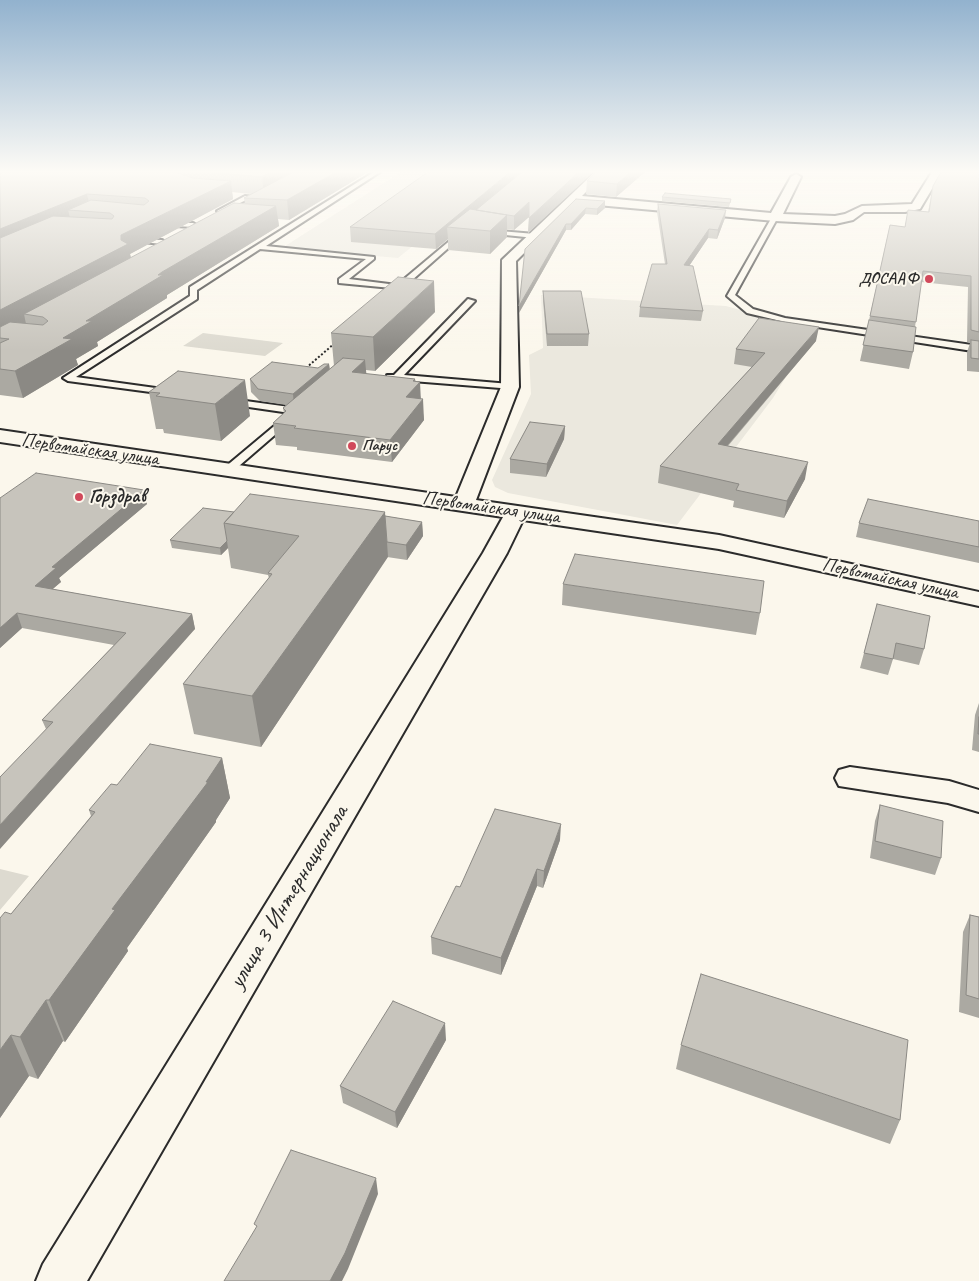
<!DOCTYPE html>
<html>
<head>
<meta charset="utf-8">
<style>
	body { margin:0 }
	canvas { display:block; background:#fbf7ec }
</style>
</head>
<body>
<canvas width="979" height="1281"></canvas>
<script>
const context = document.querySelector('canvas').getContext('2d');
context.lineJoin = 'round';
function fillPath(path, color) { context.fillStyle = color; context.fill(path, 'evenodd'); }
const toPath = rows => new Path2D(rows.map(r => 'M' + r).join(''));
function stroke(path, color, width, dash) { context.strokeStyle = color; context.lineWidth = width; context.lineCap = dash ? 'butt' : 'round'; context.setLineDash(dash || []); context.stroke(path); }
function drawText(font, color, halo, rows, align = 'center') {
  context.font = font + ' Caveat,sans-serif'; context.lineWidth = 4; context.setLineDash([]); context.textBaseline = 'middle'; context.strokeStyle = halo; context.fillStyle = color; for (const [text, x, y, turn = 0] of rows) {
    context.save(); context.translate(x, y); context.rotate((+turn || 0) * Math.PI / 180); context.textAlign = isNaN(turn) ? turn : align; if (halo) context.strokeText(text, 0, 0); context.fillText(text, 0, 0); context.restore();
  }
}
fillPath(toPath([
	[401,172,504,172,398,258,282,248],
	[541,295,726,306,814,331,773,398,677,525,508,493,495,487,492,480,531,394,529,355,543,348]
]), '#ebe8de');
fillPath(toPath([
	[203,333,283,343,265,356,183,346],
	[0,869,29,876,0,910]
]), '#dddad0');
const service = toPath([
	[374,172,380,172,266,246,374,257,374,259,349,279,397,285,459,233,463,233,463,235,402,289,339,283,339,279,366,259,260,249,197,290,197,299,76,377,170,390,173,391,173,395,68,381,63,378,190,296,190,287,374,172],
	[245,196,265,198,262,200,248,199,222,212,217,211,245,196],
	[775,215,778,217,735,295,753,309,785,318,979,346,979,352,785,322,747,313,727,296,772,217,775,215],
	[173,223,193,223,196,225,193,227,175,226,172,224,173,223],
	[488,230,535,234,538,236,535,238,486,233,485,232,488,230],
	[140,239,162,240,165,242,162,244,142,242,139,240,140,239],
	[468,299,475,301,404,375,510,384,513,385,513,389,387,379,387,375,394,375,468,299],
	[231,399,297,408,302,411,297,414,228,404,228,400,231,399],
	[288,416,291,417,291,421,232,472,224,472,223,470,224,468,285,417,288,416]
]);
const minor = toPath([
	[595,172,606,172,582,196,771,213,791,177,796,174,801,177,783,214,835,216,845,214,862,206,912,204,932,172,942,172,920,209,905,212,864,212,853,220,835,224,775,221,575,203,516,261,519,387,476,500,719,535,979,592,979,606,719,549,523,520,507,553,87,1281,36,1281,43,1264,483,553,503,517,0,442,0,430,456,497,501,387,502,260,595,172],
	[850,767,949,781,979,790,979,812,948,803,839,786,835,778,839,770,850,767]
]);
stroke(service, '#2b2b2b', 4);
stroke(minor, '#2b2b2b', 4);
stroke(toPath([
	[306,368,335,343]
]), '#2b2b2b', 2, [2, 2]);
fillPath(service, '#fbf7ec');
fillPath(minor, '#fbf7ec');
fillPath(toPath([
	[0,172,368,172,289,220,278,219,279,226,167,295,167,298,97,342,98,346,76,359,78,365,23,398,0,395],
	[232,192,251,194,244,198,245,204,131,258,130,254,233,199],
	[593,172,528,233,529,217,514,230,507,229,507,237,490,254,448,250,448,239,436,249,351,242,350,227],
	[645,172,616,197,586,194,587,181],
	[979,172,979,372,967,371,967,352,970,343,967,342,968,287,921,282,915,327,913,352,909,369,860,361,890,225,905,227,908,210,928,212,933,186],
	[662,197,731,199,729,207,662,201],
	[576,199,605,201,605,208,597,215,585,214,571,230,566,230,519,313],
	[658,204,725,218,717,239,708,238,689,266,703,311,701,321,639,317,640,307,665,264,657,212],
	[543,291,589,334,588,346,547,346,543,301],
	[435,312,375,371,366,370,366,374,415,379,421,399,424,420,392,462,297,450,297,447,276,445,273,423,284,413,283,408,286,405,260,401,251,392,250,379,318,368,329,364,330,369,334,366,331,333],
	[816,341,728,446,805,479,784,518,733,507,734,501,658,483,660,466,752,367,734,364,736,349],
	[178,371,250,416,221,441,164,433,163,429,156,429,149,392],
	[565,426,564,439,546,477,510,473,510,459],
	[0,498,147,504,59,578,61,582,52,589,192,614,195,629,46,729,42,720,114,645,22,628,0,648],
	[234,512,385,512,385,516,422,522,423,536,407,560,387,557,261,747,194,734,183,684,269,578,268,575,231,568,228,548,221,555,172,548,170,540],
	[979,521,979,563,856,537,859,523],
	[563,584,760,613,756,635,562,605],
	[877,604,924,649,919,665,893,659,888,675,860,668],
	[979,703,979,752,972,750,975,715],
	[222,758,230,798,216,820,216,822,127,948,128,951,65,1042,63,1041,38,1079,29,1076,0,1118,11,914,91,816,89,810,117,785],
	[880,805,941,858,935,875,870,858,875,821],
	[560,840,543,888,537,886,501,975,432,954,431,937,460,887],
	[970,915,979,917,979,1018,959,1012,963,932],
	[446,1040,397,1128,343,1103,340,1086],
	[681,1045,900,1120,890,1144,676,1069]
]), '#aba9a2');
fillPath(toPath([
	[272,172,292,172,292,180,264,195,262,177],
	[336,172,368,172,289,220,287,200],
	[510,172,526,172,480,211,447,227,448,239,436,249,435,234],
	[579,172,593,172,528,233,529,218],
	[631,172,645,172,616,197,617,184],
	[231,181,233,199,130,254,133,266,24,314,26,324,0,338,0,310,121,240,121,235],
	[87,194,91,212,68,210,71,222,0,253,0,229],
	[605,201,605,208,597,215,597,209],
	[529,202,529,217,514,230,514,216],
	[276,206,279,226,167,295,167,298,97,342,98,346,76,359,78,365,23,398,15,371,63,338,86,321,162,272],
	[586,208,585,214,571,230,571,224],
	[726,210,725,218,717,239,718,230],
	[507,215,507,237,490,254,490,231],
	[566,224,566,230,519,313,519,306],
	[709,229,708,238,683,275,684,265],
	[434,281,435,312,375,371,373,337],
	[819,327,816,341,715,460,718,444],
	[365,360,367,380,352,372],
	[329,364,330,376,294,406,293,394],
	[415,379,415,387,420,382,421,402,406,397],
	[245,380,250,416,221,441,215,404],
	[423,399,424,420,392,462,390,440],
	[565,426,564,439,546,477,547,464],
	[808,462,805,479,784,518,787,501],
	[144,490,147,504,59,578,61,582,39,601,35,586,52,567],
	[385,512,388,557,261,747,252,696],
	[422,522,423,536,407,560,406,545],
	[227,541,228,548,221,555,220,548],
	[17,613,22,628,0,648,0,628],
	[192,614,195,629,0,849,0,825],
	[222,758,230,798,216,820,216,822,127,948,128,951,65,1042,49,1000,112,909],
	[561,824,560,840,543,888,544,871],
	[537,869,537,886,501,975,501,958],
	[46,1000,63,1041,38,1079,20,1037],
	[445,1023,446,1040,397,1128,395,1112],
	[11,1035,29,1076,0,1118,0,1050],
	[376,1178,378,1194,348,1269,342,1281,330,1281]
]), '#8b8984');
const building = toPath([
	[0,172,175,172,193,178,231,181,121,235,121,240,128,244,0,310,0,238,53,216,112,219,114,216,110,213,68,210,91,200,144,205,149,201,145,198,87,194,0,229,0,172],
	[204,172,272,172,262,177,204,172],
	[293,172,336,172,287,200,244,198,293,172],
	[428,172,510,172,435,234,350,227,428,172],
	[522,172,579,172,529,218,529,202,514,216,476,210,522,172],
	[596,172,631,172,617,184,587,181,596,172],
	[941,172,979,172,979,332,971,330,971,276,923,271,916,322,870,316,890,225,905,227,908,210,929,212,933,186,941,172],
	[665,193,731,199,730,203,662,197,665,193],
	[576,199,605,201,597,209,586,208,571,224,566,224,519,306,525,249,576,199],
	[234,203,276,206,162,272,158,275,163,275,86,321,92,321,63,338,72,339,15,371,0,369,0,343,9,339,0,338,0,327,10,322,43,325,48,321,43,317,24,314,234,203],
	[658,204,726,210,718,230,709,229,684,265,693,266,703,311,640,307,652,264,667,264,658,204],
	[470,209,507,215,490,231,447,227,470,209],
	[398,277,434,281,373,337,331,333,398,277],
	[543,291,581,291,589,334,547,334,543,291],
	[759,318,819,327,718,444,808,462,787,501,736,490,739,484,660,466,765,353,736,349,759,318],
	[869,320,916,327,913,352,863,345,869,320],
	[971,340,979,341,979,359,971,358,971,340],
	[343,358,365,360,352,372,415,379,413,381,420,382,406,397,423,399,390,440,294,428,296,426,273,423,286,411,283,408,343,358],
	[272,362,318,368,324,364,329,364,293,394,258,389,250,379,272,362],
	[178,371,245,380,215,404,156,396,160,393,149,392,178,371],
	[530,422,565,426,547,464,510,459,530,422],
	[36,473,144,490,52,567,56,568,35,586,192,614,0,825,0,777,53,722,42,720,126,633,17,613,0,628,0,498,36,473],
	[250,494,385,512,252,696,183,684,272,574,268,573,299,536,224,523,250,494],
	[868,499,979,521,979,547,859,523,868,499],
	[203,508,234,512,224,523,227,541,220,548,170,540,203,508],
	[385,516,422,522,406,545,387,542,385,516],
	[575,554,764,581,760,613,563,584,575,554],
	[877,604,930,616,924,649,896,643,893,659,864,653,877,604],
	[979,717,979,734,978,734,979,717],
	[150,744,222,758,206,782,208,782,112,909,115,910,49,1000,46,1000,20,1037,11,1035,0,1050,0,918,5,912,11,914,95,812,89,810,111,784,117,785,150,744],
	[880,805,943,821,941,858,875,841,880,805],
	[495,809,561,824,544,871,537,869,501,958,431,937,456,886,460,887,495,809],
	[970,915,979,917,979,999,966,995,970,915],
	[701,974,908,1040,900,1120,681,1045,701,974],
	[393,1001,445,1023,395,1112,340,1086,393,1001],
	[291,1150,376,1178,345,1253,330,1281,224,1281,257,1226,254,1224,291,1150]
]);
fillPath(building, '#c7c4bc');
stroke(building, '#8b8984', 1);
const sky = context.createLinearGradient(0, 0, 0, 351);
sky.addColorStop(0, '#92b2ce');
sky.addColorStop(0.49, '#fdfbf6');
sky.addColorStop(1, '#fdfbf600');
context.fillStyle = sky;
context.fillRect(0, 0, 979, 351);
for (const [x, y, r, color] of [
	[929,279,5,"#d1495b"],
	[352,446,5,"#d1495b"],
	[79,497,5,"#d1495b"]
]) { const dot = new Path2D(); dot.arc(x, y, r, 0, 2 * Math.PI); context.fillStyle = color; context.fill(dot); stroke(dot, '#fbf7ec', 2); }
drawText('bold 16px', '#2b2b2b', '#fbf7ec', [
	["ДОСААФ",919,279],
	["Парус",362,446,"left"]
], 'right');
drawText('20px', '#2b2b2b', '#fbf7ec', [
	["Первомайская улица",90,450,8],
	["Первомайская улица",491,508,8],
	["Первомайская улица",890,579,12]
]);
drawText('bold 20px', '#2b2b2b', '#fbf7ec', [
	["Горздрав",89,497]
], 'left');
drawText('24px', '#2b2b2b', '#fbf7ec', [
	["улица 3 Интернационала",289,897,-59]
]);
</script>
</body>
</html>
